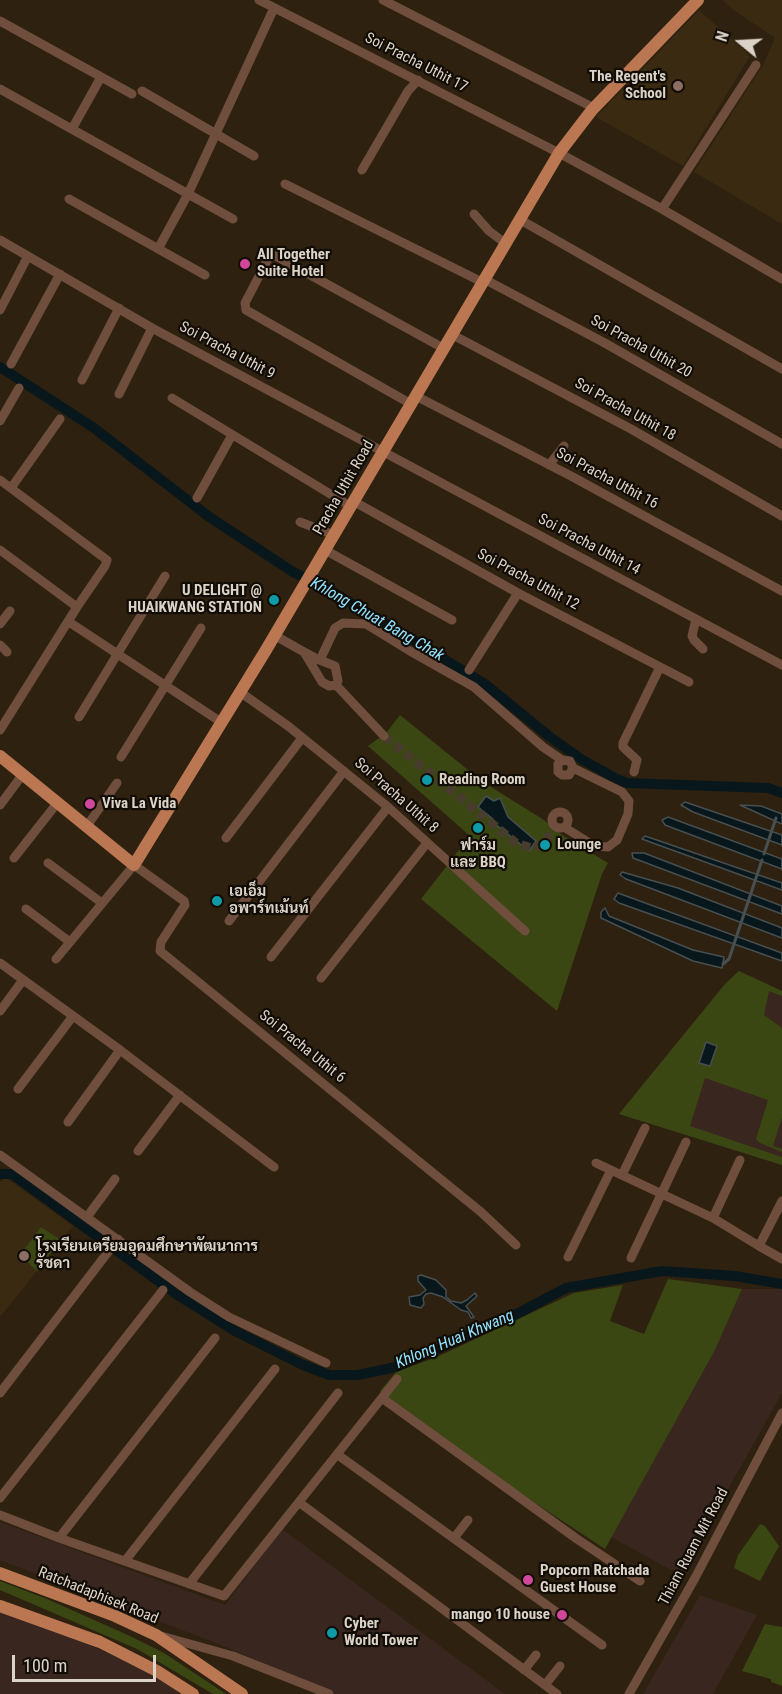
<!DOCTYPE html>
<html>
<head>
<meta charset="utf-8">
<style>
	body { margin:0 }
	#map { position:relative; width:782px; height:1694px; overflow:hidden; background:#2e2110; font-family:"Roboto Condensed",sans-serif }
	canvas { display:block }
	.north { position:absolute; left:710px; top:12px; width:60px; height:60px; -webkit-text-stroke:4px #110c05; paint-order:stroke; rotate:288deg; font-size:16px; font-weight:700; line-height:24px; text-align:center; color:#dbd3c8 }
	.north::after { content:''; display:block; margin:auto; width:21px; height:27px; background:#dbd3c8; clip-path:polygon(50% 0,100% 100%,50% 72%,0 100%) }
	.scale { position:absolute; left:12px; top:1655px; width:144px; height:27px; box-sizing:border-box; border:3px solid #dbd3c8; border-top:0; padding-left:8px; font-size:18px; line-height:21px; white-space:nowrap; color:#dbd3c8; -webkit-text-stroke:4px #110c05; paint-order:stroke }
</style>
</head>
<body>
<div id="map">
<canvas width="782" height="1694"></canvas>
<div class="north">N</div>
<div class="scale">100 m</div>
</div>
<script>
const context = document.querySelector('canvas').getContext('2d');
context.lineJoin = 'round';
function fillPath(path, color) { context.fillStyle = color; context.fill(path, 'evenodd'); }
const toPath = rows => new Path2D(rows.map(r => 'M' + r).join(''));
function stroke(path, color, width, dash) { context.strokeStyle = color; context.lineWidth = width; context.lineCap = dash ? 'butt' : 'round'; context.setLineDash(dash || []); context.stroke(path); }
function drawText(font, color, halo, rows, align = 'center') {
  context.font = font + ' "Roboto Condensed",Sarabun,sans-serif'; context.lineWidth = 4.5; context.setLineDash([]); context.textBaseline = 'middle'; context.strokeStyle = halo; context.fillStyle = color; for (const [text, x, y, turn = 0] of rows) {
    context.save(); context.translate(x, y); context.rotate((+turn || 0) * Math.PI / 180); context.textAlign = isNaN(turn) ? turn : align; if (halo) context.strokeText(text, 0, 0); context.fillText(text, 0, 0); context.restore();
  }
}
fillPath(toPath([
	[739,971,782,991,782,1165,619,1114,725,984],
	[742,1289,782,1289,782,1393,680,1575,611,1537,715,1350],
	[0,1522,225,1605,282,1529,505,1694,337,1694,226,1647,0,1560],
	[700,1595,757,1615,713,1694,643,1694],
	[0,1609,58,1630,156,1676,181,1694,0,1694]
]), '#38261f');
fillPath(toPath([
	[723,0,782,0,782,224,694,172,763,65,775,38,732,9],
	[699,10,750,56,683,166,596,117],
	[6,1178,73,1226,0,1317,0,1182]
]), '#3a2a11');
fillPath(toPath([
	[400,715,483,782,544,820,562,835,608,863,602,874,557,1011,421,899,470,836,368,746,386,733],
	[739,971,782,991,782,996,769,991,764,1015,782,1028,782,1117,773,1146,782,1149,782,1152,760,1143,756,1139,768,1100,705,1078,690,1126,782,1157,782,1165,619,1114,725,984],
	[41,1227,61,1240,37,1271,20,1255],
	[668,1279,742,1289,715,1350,605,1549,514,1489,380,1391,396,1372,437,1357,574,1293,623,1285,610,1321,644,1334],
	[760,1524,765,1526,779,1546,760,1581,734,1568,738,1555],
	[0,1581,47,1599,130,1636,164,1653,226,1694,213,1694,137,1649,0,1590],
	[765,1624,782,1627,782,1686,771,1682,771,1679,742,1671]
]), '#3b4712');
const water = toPath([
	[486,796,494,801,500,798,508,817,536,841,529,851,494,823,493,819,478,807,486,796],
	[685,802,782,835,782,845,693,812,681,805,685,802],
	[740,805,761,806,782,814,782,824,740,805],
	[668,817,782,859,782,869,665,825,662,820,668,817],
	[645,836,782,883,782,890,642,839,645,836],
	[632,853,644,853,782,906,782,914,633,858,632,853],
	[622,872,678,888,782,928,782,938,626,879,620,875,622,872],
	[618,893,782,953,782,961,619,903,614,899,618,893],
	[605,908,609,916,693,950,724,957,722,968,693,961,601,918,601,912,605,908],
	[706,1042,717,1046,710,1066,699,1063,706,1042],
	[421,1275,436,1280,446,1290,446,1297,451,1301,461,1303,467,1300,475,1293,477,1296,466,1306,474,1317,471,1318,468,1312,461,1310,443,1297,431,1293,426,1294,423,1298,424,1304,421,1308,410,1305,409,1297,420,1295,426,1290,418,1281,418,1276,421,1275]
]);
fillPath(water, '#08171c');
stroke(water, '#474f50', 1.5);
stroke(toPath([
	[764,854,776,818],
	[723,964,729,959,762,860]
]), '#474f50', 3);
stroke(toPath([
	[0,367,94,428,208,516,293,572,323,586,485,684,550,737,581,759,615,778,627,783,768,788,782,793],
	[0,1174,12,1174,176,1294,235,1331,303,1365,329,1375,358,1375,396,1367,511,1317,566,1288,662,1271,735,1276,782,1284]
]), '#08171c', 10);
stroke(toPath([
	[384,736,516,843,531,848,543,845,553,829]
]), '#483c2c', 9, [9, 4.5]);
stroke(toPath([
	[259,0,559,153,662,209,782,279],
	[383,0,594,108],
	[0,21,132,94],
	[0,89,233,219],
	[142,91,254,156],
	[72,129,101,77],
	[362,170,408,91,418,80],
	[285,184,482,282],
	[69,199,205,275],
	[662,209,756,65],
	[474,214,489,231,505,243],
	[519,219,782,369],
	[0,240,152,328,782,665],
	[158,249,188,194,274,8],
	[484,279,603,342,782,444],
	[0,310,28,256],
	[451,334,631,429,782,516],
	[11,364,60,274],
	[82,380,119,308],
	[119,394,152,328],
	[416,396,571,476,782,591],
	[172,398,350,506],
	[411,404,246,310,245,303,269,257,274,255,443,348],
	[0,421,19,388],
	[549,465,564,446],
	[0,480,107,560,105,566,77,607,0,730],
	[11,488,60,419],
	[197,498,232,435],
	[353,501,518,593,689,682],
	[300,522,334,535],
	[0,550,77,607],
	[325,550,452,620],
	[696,619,692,636,694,640,703,649],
	[69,622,221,722],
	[0,624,10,611],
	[274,635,304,652,317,659,335,666,338,681,336,685,329,686,322,682,304,652],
	[0,645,7,652],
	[320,660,335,628,343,623,366,624,410,651,474,687,543,747,562,760,570,761,573,768,569,775,562,775,558,772,558,764,562,760],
	[469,670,518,593],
	[336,685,384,736],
	[240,692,288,726,388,807,525,931],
	[79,717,165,576],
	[121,757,201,628],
	[634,772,637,760,623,747,623,743,660,667],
	[0,805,23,774],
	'552 820a8 8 0 1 1 16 0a8 8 0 1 1-16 0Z',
	[87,826,117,783],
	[564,827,594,846,608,847,617,840,628,814,629,801,622,792,573,768],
	[226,838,302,738],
	[14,858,58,802],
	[48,863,102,903],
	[26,909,70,942],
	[229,921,344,771],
	[271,957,388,807],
	[56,959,134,865,184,901,185,905,161,942,160,951,481,1212,516,1245],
	[0,963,120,1050,274,1167],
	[321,978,427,843],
	[0,1011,23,980],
	[18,1089,73,1016],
	[68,1122,120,1050],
	[138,1151,180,1095],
	[0,1155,190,1292,229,1317,326,1363],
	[596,1163,713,1218,759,1246,782,1201],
	[622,1175,645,1128],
	[87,1217,115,1179],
	[713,1218,740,1160],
	[759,1246,782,1259],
	[568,1257,611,1170],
	[631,1258,686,1142],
	[0,1393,118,1239],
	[382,1398,577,1539,640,1581],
	[338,1455,602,1645],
	[0,1498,163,1290],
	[300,1503,557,1694],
	[0,1515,59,1538,224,1596,397,1379],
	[59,1538,215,1338],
	[454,1538,468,1520],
	[125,1561,275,1369],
	[189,1584,338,1393],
	[161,1636,233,1656,329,1694],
	[524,1670,536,1655],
	[545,1685,560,1666],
	[629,1694,695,1578,782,1413]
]), '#6f4e3d', 9);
stroke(toPath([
	[0,756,134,865,266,650,559,153,592,110,698,0],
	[0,1573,115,1616,156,1635,242,1694],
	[0,1606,100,1642,157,1671,193,1694]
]), '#ba7752', 12);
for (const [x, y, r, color] of [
	[678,86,6,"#8d6e63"],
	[245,264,6,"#d1479c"],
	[274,600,6,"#0f9aa8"],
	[427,780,6,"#0f9aa8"],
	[90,804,6,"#d1479c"],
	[478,828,6,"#0f9aa8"],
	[545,845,6,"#0f9aa8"],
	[217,901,6,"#0f9aa8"],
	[24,1256,6,"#8d6e63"],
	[528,1580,6,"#d1479c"],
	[562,1615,6,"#d1479c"],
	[332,1633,6,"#0f9aa8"]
]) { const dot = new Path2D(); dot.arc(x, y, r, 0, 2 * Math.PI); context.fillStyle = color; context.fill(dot); stroke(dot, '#110c05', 2); }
drawText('15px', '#dbd3c8', '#110c05', [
	["Soi Pracha Uthit 17",416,63,27],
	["Soi Pracha Uthit 20",641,347,29],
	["Soi Pracha Uthit 9",227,351,28],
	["Soi Pracha Uthit 18",625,410,29],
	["Soi Pracha Uthit 16",607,479,28],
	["Pracha Uthit Road",344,488,-60],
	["Soi Pracha Uthit 14",589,545,28],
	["Soi Pracha Uthit 12",528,580,28],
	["Soi Pracha Uthit 8",396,796,41],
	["Soi Pracha Uthit 6",302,1047,39],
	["Thiam Ruam Mit Road",694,1547,-62],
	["Ratchadaphisek Road",98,1596,22]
]);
drawText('bold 15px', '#dbd3c8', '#110c05', [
	["The Regent's",666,77,"right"],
	["School",666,94,"right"],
	["All Together",257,255],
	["Suite Hotel",257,272],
	["U DELIGHT @",262,591,"right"],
	["HUAIKWANG STATION",262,608,"right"],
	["Reading Room",439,780],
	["Viva La Vida",102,804],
	["Lounge",557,845],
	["ฟาร์ม",478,846,"center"],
	["และ BBQ",478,863,"center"],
	["เอเอ็ม",229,892],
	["อพาร์ทเม้นท์",229,909],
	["โรงเรียนเตรียมอุดมศึกษาพัฒนาการ",36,1247],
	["รัชดา",36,1264],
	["Popcorn Ratchada",540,1571],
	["Guest House",540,1588],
	["mango 10 house",550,1615,"right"],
	["Cyber",344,1624],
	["World Tower",344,1641]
], 'left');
drawText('italic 16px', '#92e2ff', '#110c05', [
	["Khlong Chuat Bang Chak",377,620,30],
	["Khlong Huai Khwang",455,1340,-23]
]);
</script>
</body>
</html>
